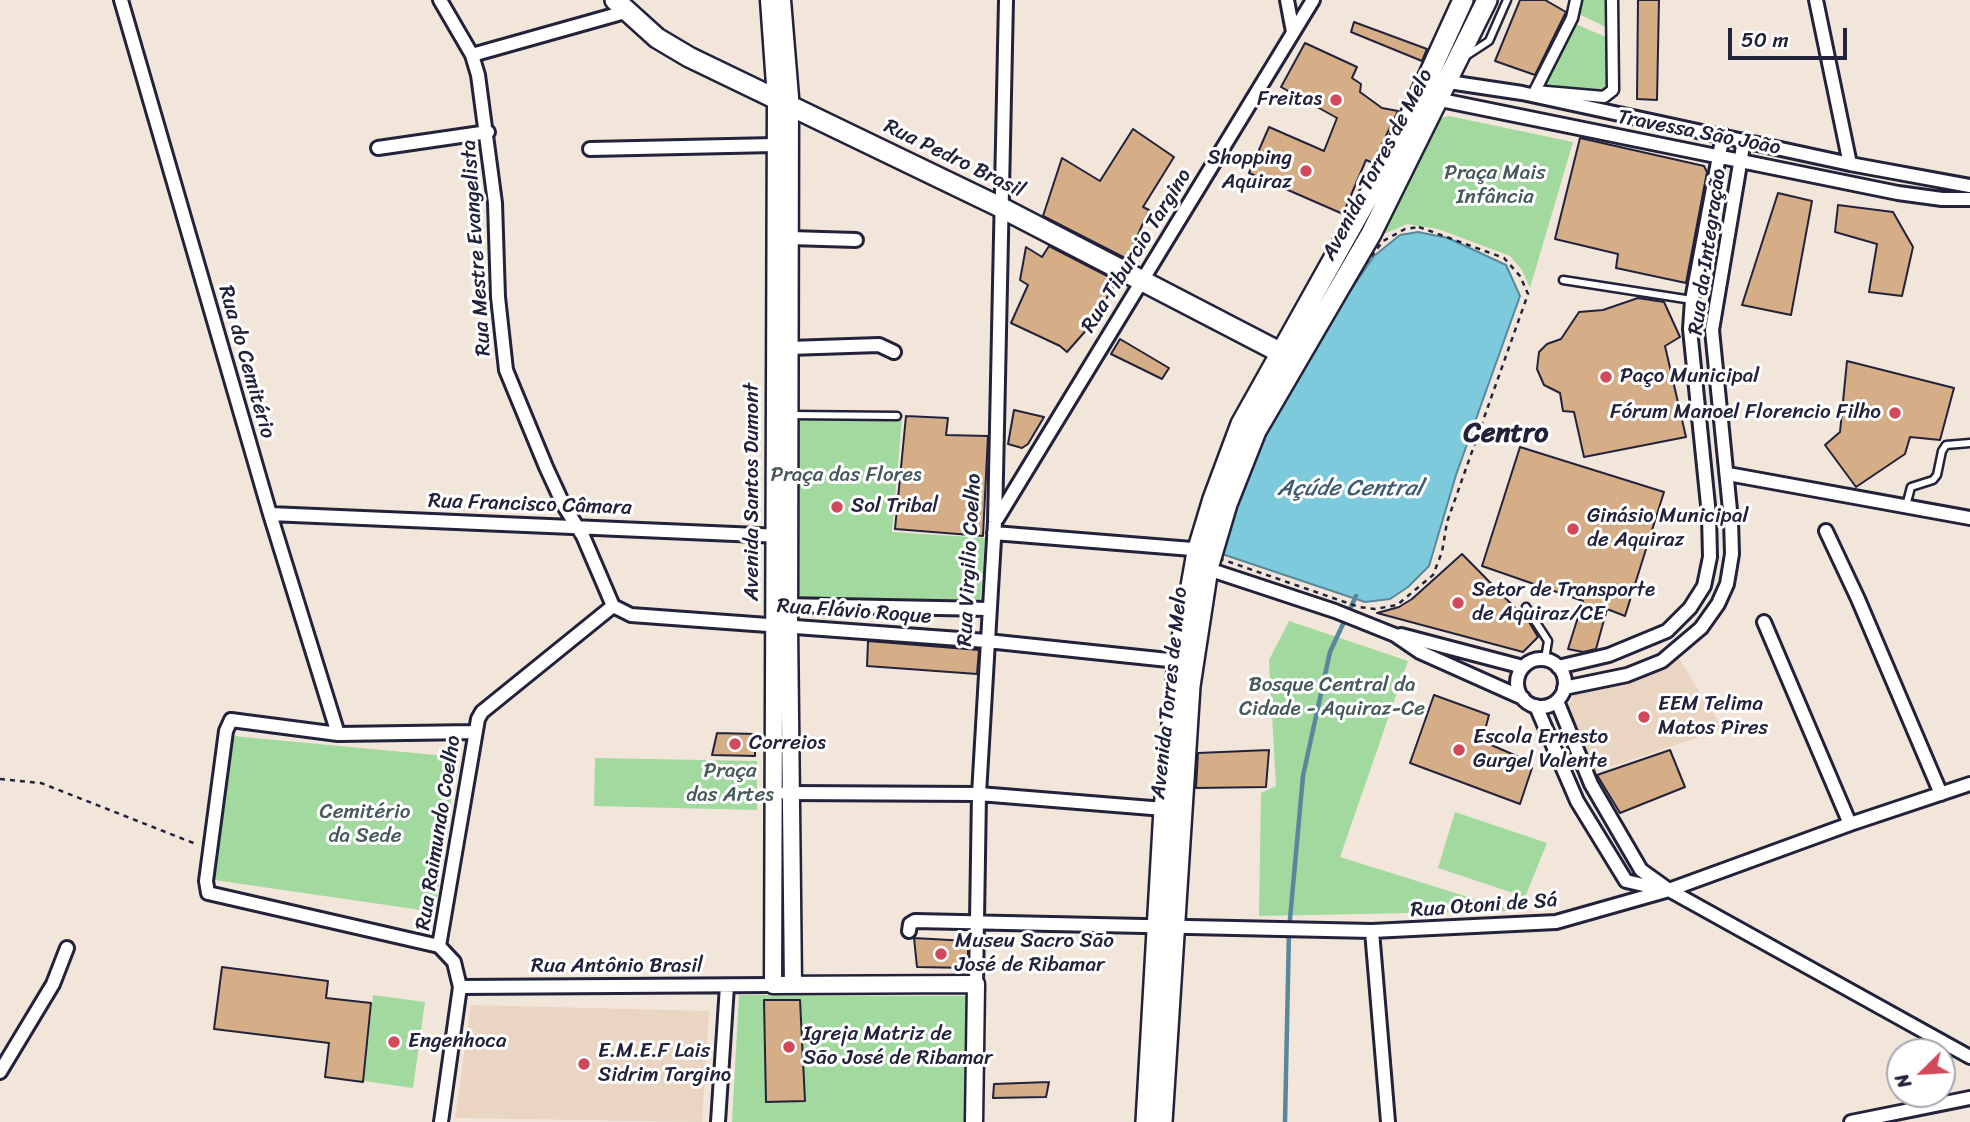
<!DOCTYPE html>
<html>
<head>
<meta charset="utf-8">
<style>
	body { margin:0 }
	#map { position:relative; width:1970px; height:1122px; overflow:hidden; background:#f2e6db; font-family:Sriracha,sans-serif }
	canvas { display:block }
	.north { position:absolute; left:1886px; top:1038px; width:70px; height:70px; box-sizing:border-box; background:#fff; border:2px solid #a7a7b1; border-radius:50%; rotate:246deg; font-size:19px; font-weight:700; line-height:28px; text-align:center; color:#22223b }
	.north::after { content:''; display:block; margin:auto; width:24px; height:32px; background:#d1495b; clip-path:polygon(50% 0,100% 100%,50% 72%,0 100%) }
	.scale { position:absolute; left:1728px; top:28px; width:119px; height:32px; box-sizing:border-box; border:4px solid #22223b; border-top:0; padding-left:9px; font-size:21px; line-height:24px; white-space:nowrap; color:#22223b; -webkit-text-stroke:5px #fff; paint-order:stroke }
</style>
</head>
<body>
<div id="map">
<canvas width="1970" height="1122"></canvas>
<div class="north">N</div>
<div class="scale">50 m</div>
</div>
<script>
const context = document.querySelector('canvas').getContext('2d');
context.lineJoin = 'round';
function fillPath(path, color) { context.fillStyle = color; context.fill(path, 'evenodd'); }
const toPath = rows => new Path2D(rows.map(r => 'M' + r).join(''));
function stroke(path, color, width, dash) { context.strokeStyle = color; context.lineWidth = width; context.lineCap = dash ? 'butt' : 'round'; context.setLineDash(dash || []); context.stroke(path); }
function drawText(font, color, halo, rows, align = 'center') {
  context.font = font + ' Sriracha,sans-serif'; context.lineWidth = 6; context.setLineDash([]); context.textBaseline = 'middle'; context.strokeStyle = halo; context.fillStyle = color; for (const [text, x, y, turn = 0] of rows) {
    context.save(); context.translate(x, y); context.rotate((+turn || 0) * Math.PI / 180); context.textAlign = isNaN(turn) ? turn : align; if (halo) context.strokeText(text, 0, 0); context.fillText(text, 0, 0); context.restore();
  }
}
fillPath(toPath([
	[1679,659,1723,729,1595,772,1568,706,1574,695,1619,685],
	[471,1005,709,1011,702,1122,455,1118]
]), '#e9d5c2');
fillPath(toPath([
	[1580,0,1609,0,1608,28,1577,13],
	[1571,22,1608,38,1609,89,1604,94,1539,89],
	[1449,116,1573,142,1530,288,1522,270,1510,256,1438,229,1407,224,1382,235,1438,119],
	[797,418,902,419,892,532,985,538,980,607,793,601],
	[1289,621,1408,661,1340,857,1513,911,1259,916,1261,793,1276,786,1269,660],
	[233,736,457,757,435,912,214,880],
	[595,758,757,761,757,810,594,806],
	[1455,812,1547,843,1525,897,1438,868],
	[373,995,425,1002,413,1088,364,1081],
	[739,995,967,996,969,1122,732,1122]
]), '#a1d99e');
const water = toPath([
	[1418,232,1448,238,1506,265,1520,296,1456,475,1429,566,1408,587,1390,599,1365,602,1219,553,1265,437,1315,342,1374,256,1400,235,1418,232]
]);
fillPath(water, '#7dcadc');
stroke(water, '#59879c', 2);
stroke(toPath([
	[1285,1122,1289,930,1303,776,1330,652,1356,596]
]), '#59879c', 4.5);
const building = toPath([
	[1520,0,1545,0,1566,12,1535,75,1495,61,1520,0],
	[1638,0,1659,0,1657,100,1637,99,1638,0],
	[1354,22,1427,49,1422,61,1351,32,1354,22],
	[1305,43,1357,67,1352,78,1361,84,1360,92,1382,108,1398,111,1373,163,1366,160,1343,214,1249,173,1269,127,1324,151,1337,118,1281,87,1305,43],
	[1133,129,1174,157,1143,207,1149,210,1127,259,1043,216,1062,158,1100,181,1133,129],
	[1580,138,1704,166,1707,172,1686,283,1616,268,1618,254,1555,239,1580,138],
	[1778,193,1812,201,1791,315,1742,305,1778,193],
	[1838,205,1893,212,1913,247,1902,296,1869,292,1877,244,1835,232,1838,205],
	[1049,246,1117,281,1089,327,1067,352,1060,346,1011,323,1028,285,1020,280,1026,247,1042,257,1049,246],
	[1638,298,1664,302,1680,337,1665,346,1686,437,1584,457,1574,412,1563,411,1560,393,1544,385,1537,369,1539,352,1547,344,1561,339,1579,312,1603,310,1638,298],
	[1120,339,1169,368,1162,379,1111,354,1120,339],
	[1847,361,1954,388,1940,440,1910,437,1905,454,1856,487,1825,445,1840,432,1847,361],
	[1014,410,1044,417,1028,444,1022,448,1008,444,1014,410],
	[906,416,948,418,946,435,988,436,983,536,895,529,906,416],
	[1520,447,1664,492,1625,616,1607,609,1596,649,1583,652,1568,649,1583,601,1482,566,1520,447],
	[1462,554,1529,622,1538,637,1523,652,1377,613,1399,607,1412,599,1462,554],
	[868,641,979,650,977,674,867,666,868,641],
	[1434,695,1489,715,1485,730,1493,733,1489,744,1519,757,1516,764,1532,768,1520,804,1410,763,1434,695],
	[717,733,755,734,755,756,712,755,717,733],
	[1269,750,1266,787,1196,788,1198,753,1269,750],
	[1670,750,1685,787,1620,813,1597,775,1670,750],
	[914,938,968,941,968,968,917,967,914,938],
	[222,967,328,981,326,998,371,1003,363,1082,325,1077,329,1043,214,1029,222,967],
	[764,1000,800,1000,805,1101,766,1102,764,1000],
	[1049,1082,1046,1097,993,1098,994,1084,1049,1082]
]);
fillPath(building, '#d5ad86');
stroke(building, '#22223b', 2);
const service = toPath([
	[1466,56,1489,41,1507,0],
	[1563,280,1692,300],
	[791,415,897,416],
	[1906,506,1911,487,1933,480,1937,475,1942,451,1946,445,1970,443],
	[1526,607,1548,641,1545,659]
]);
const pedestrian = toPath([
	[1576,0,1572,18,1535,91,1604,97,1613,90,1612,0]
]);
const minor = toPath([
	[121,0,270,514,338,734],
	[440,0,472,55,478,75,495,203,498,297,506,370,546,467,564,506,583,536,613,606,631,615,987,641,1178,661],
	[1287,0,1293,32],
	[1816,0,1850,164],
	[472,55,625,12],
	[1442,81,1522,93,1850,164,1970,186],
	[1431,98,1898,193,1942,199,1970,199],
	[378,148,488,132],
	[590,149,775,145],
	[790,238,856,240],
	[789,348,879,345,894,352],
	[1728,474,1970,518],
	[270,514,781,536],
	[997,519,1313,0],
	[1826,531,1858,599,1941,794],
	[994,533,1192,549,1200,554,1211,570,1335,611,1395,635,1420,652,1523,698],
	[783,605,989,609],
	[1764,622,1850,824],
	[1401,635,1523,667],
	'1517 683a24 24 0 1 1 48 0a24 24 0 1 1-48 0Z',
	[1558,667,1609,655,1667,631,1690,608,1704,586,1710,557,1709,515,1690,329,1692,300,1723,135],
	[1564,688,1627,675,1662,661,1701,628,1718,604,1727,584,1732,554,1731,520,1712,330,1744,140],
	[1557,701,1591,784,1641,870,1669,890,1970,1057],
	[1536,706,1577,801,1626,881,1661,889],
	[785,793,979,794,1164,809],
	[909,931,910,924,915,921,1372,931,1556,922,1669,890,1850,824,1970,784],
	[1372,931,1388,1122],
	[439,946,208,893,206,881,226,731,231,720,338,734,474,732],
	[976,984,979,794,995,522,1006,0],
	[460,987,773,985],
	[0,1072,53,984,67,948],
	[441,1122,460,987,454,962,439,946,478,719,482,712,613,606],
	[718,1122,727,986],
	[1851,1122,1970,1098]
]);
const tertiary = toPath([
	[769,0,776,99,773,985,976,984,974,1122],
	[782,0,790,97,789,626,793,985]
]);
const primary = toPath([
	[615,0,657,38,689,57,1000,207,1289,357],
	[1146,1122,1164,809,1178,661,1197,552,1213,499,1241,424,1395,149,1463,0],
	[1162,1122,1190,686,1208,568,1227,504,1256,431,1371,234,1487,0]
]);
stroke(service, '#22223b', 11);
stroke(pedestrian, '#22223b', 15);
stroke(minor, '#22223b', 18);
stroke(tertiary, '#22223b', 21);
stroke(primary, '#22223b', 24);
stroke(toPath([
	[1419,227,1504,258,1520,276,1528,294,1447,522,1442,552,1433,575,1397,605,1375,609,1359,607,1215,557,1251,459,1315,331,1383,241,1405,229,1419,227],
	[0,779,41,783,196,844]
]), '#22223b', 2.5, [5, 5]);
stroke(service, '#fff', 6);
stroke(pedestrian, '#fff', 10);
stroke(minor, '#fff', 12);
stroke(tertiary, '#fff', 16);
stroke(primary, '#fff', 19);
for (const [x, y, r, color] of [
	[1336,100,7,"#d1495b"],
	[1306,171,7,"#d1495b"],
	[1606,377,7,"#d1495b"],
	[1895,413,7,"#d1495b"],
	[837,507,7,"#d1495b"],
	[1573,529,7,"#d1495b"],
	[1458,603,7,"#d1495b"],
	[1644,717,7,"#d1495b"],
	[735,744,7,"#d1495b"],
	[1459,750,7,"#d1495b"],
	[941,954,7,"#d1495b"],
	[394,1042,7,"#d1495b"],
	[789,1047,7,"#d1495b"],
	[584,1064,7,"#d1495b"]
]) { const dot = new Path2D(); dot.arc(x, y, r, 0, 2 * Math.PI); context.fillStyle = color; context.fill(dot); stroke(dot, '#fff', 2.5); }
drawText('21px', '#22223b', '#fff', [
	["Freitas",1322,100,"right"],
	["Shopping",1292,159,"right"],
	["Aquiraz",1292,183,"right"],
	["Paço Municipal",1620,377],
	["Fórum Manoel Florencio Filho",1881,413,"right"],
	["Sol Tribal",851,507],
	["Ginásio Municipal",1587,517],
	["de Aquiraz",1587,541],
	["Setor de Transporte",1472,591],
	["de Aquiraz/CE",1472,615],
	["EEM Telima",1658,705],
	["Matos Pires",1658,729],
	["Escola Ernesto",1473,738],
	["Gurgel Valente",1473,762],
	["Correios",749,744],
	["Museu Sacro São",955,942],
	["José de Ribamar",955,966],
	["Igreja Matriz de",803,1035],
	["São José de Ribamar",803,1059],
	["Engenhoca",408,1042],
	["E.M.E.F Lais",598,1052],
	["Sidrim Targino",598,1076]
], 'left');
drawText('21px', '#22223b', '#fff', [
	["Travessa São João",1699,133,11],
	["Rua Pedro Brasil",954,159,26],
	["Avenida Torres de Melo",1378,165,-62],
	["Rua Mestre Evangelista",477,248,-94],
	["Rua Tiburcio Targino",1137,251,-58],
	["Rua da Integração",1708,252,-82],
	["Rua do Cemitério",246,362,74],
	["Avenida Santos Dumont",753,492,-90],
	["Rua Francisco Câmara",530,505,2],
	["Rua Virgilio Coelho",970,560,-87],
	["Rua Flávio Roque",854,612,4],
	["Avenida Torres de Melo",1170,693,-84],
	["Rua Raimundo Coelho",439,833,-81],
	["Rua Otoni de Sá",1484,906,-4],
	["Rua Antônio Brasil",617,967]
]);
drawText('21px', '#485959', '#fff', [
	["Praça Mais",1495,174],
	["Infância",1495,198],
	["Praça das Flores",846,476],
	["Bosque Central da",1332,686],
	["Cidade - Aquiraz-Ce",1332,710],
	["Praça",730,772],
	["das Artes",730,796],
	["Cemitério",365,813],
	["da Sede",365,837]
]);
drawText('italic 23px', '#425d73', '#fff', [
	["Açúde Central",1350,489]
]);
drawText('bold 28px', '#22223b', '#fff', [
	["Centro",1506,434]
]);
</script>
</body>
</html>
